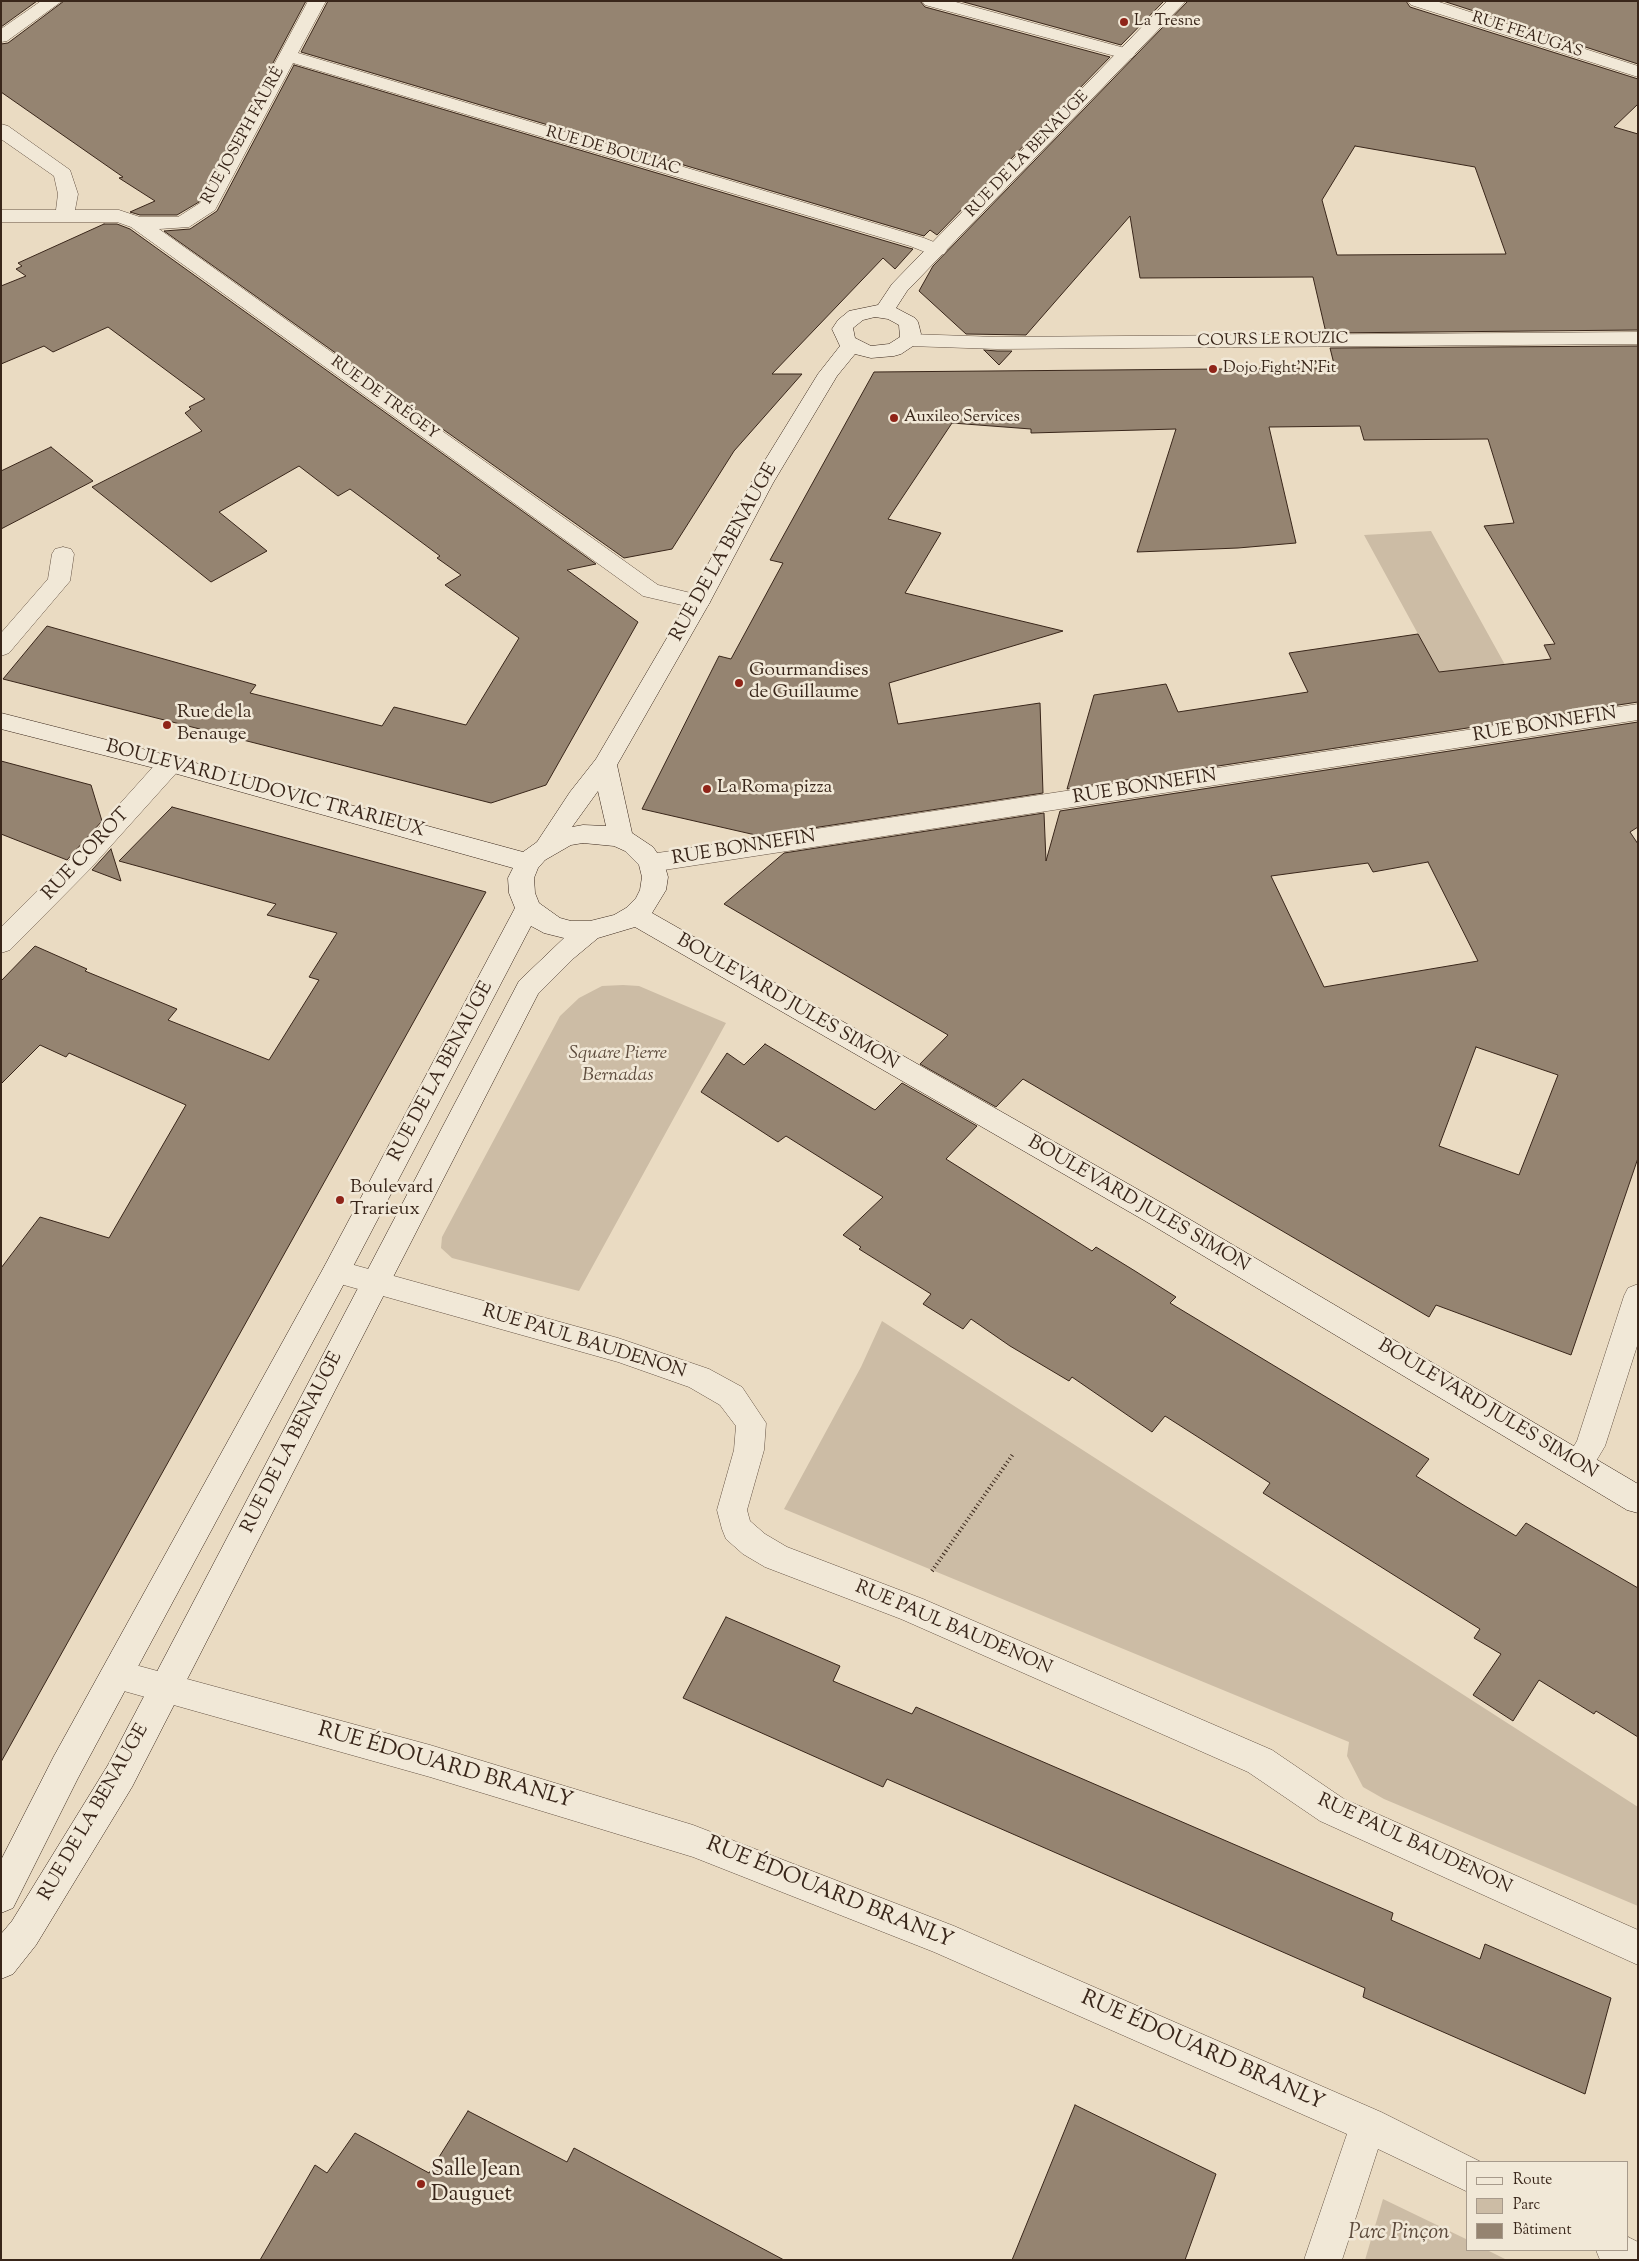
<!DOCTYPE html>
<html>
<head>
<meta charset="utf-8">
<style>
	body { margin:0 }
	#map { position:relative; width:1639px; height:2261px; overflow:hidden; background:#eadbc2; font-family:"Sorts Mill Goudy",serif }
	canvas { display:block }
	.frame { position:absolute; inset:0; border:2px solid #39261a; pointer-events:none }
	.legend { position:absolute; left:1466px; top:2161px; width:162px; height:90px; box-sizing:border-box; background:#f1e8d7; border:1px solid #a79a8b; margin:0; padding:6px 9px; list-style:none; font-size:15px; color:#39261a }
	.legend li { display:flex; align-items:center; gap:10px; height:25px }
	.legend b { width:25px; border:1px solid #a79a8b }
</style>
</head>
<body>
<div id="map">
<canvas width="1639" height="2261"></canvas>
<div class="frame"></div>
<ul class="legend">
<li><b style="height:6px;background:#f1e8d7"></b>Route</li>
<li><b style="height:14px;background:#ccbca5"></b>Parc</li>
<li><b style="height:14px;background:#958471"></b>Bâtiment</li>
</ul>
</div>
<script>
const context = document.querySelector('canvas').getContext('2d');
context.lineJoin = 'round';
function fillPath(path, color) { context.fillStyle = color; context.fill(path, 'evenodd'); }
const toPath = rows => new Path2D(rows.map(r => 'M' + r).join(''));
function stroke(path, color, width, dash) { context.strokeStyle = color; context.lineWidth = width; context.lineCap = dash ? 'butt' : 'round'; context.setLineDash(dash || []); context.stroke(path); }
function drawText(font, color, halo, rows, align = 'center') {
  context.font = font + ' "Sorts Mill Goudy",serif'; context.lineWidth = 5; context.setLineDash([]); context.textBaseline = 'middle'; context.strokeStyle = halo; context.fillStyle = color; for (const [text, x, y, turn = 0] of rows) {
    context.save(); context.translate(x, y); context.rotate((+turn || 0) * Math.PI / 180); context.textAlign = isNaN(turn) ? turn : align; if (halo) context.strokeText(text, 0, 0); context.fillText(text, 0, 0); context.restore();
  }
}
fillPath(toPath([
	[1431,531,1524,699,1459,709,1364,535],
	[623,985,639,986,726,1023,579,1291,452,1258,441,1248,442,1237,560,1016,579,998,602,986],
	[882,1321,1638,1807,1638,1906,1384,1799,1363,1787,1347,1756,1349,1742,784,1509,861,1367],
	[1383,2199,1468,2240,1468,2250,1487,2250,1507,2260,1365,2260]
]), '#ccbca5');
const building = toPath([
	[1,1,37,1,1,27,1,1],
	[64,1,306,1,199,202,177,215,140,215,130,212,155,201,119,178,123,177,1,92,1,44,8,43,64,1],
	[328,1,920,1,925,7,1110,57,937,235,930,230,924,236,301,52,328,1],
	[960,1,1164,1,1121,45,960,1],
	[1188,1,1406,1,1410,7,1638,79,1638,104,1614,127,1638,134,1638,330,1326,333,1313,277,1140,278,1130,216,1026,335,966,334,919,291,933,266,1188,1],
	[1355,146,1475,167,1506,254,1337,255,1322,200,1355,146],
	[1443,1,1638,1,1638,64,1443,1],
	[294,65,909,248,913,249,895,269,883,258,772,374,802,374,734,451,672,549,624,558,164,231,190,229,217,211,294,65],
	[104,224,117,224,130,229,596,564,567,570,638,622,546,785,491,803,3,679,47,626,256,685,250,693,382,726,394,707,466,725,519,638,445,585,461,575,437,558,440,556,350,489,338,496,299,466,219,512,267,551,211,582,92,487,202,431,185,413,191,409,189,407,205,399,108,327,53,352,44,346,1,364,1,286,26,276,16,269,22,266,18,263,104,224],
	[1638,346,1638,702,1067,789,1094,695,1166,684,1178,712,1308,692,1289,653,1418,634,1439,672,1551,659,1544,645,1555,644,1484,526,1514,523,1488,439,1364,440,1360,426,1269,427,1296,543,1238,548,1137,552,1176,429,1031,433,1031,429,952,423,888,519,941,533,905,593,1063,631,889,683,898,724,1040,703,1043,793,760,836,642,809,719,656,731,659,783,563,770,560,874,372,1335,368,1330,348,1638,346],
	[984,350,997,351,1012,351,999,365,984,350],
	[51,447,93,481,1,529,1,471,51,447],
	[1638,722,1638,827,1630,832,1638,844,1638,1158,1571,1355,1436,1305,1429,1317,1023,1079,996,1107,920,1064,948,1035,724,904,784,853,1044,813,1046,861,1060,811,1638,722],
	[1428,862,1478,961,1324,987,1271,876,1368,863,1373,872,1428,862],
	[1476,1047,1558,1075,1519,1175,1439,1146,1476,1047],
	[1,761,91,785,102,821,67,860,1,834,1,761],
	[172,807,486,892,1,1762,1,1268,40,1217,109,1238,186,1105,69,1053,66,1057,40,1045,1,1084,1,981,35,946,87,969,85,971,177,1009,168,1020,269,1060,319,980,309,977,337,933,267,915,276,904,119,861,172,807],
	[111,849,121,881,92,870,111,849],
	[765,1044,875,1110,902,1083,977,1126,946,1159,1092,1251,1096,1247,1135,1271,1176,1297,1170,1303,1429,1459,1416,1476,1465,1506,1516,1536,1526,1523,1638,1588,1638,1737,1596,1711,1594,1714,1539,1680,1513,1721,1473,1695,1501,1654,1474,1638,1480,1629,1263,1493,1270,1483,1165,1416,1152,1432,1072,1377,1069,1381,1010,1346,971,1319,963,1329,923,1304,931,1294,859,1249,861,1247,843,1235,883,1197,786,1136,778,1142,701,1092,727,1053,744,1065,765,1044],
	[726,1617,840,1666,833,1681,912,1714,916,1707,1393,1913,1391,1920,1480,1959,1485,1944,1611,1998,1585,2094,1363,1997,1365,1988,887,1779,883,1787,683,1698,726,1617],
	[1075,2105,1216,2174,1185,2260,1012,2260,1075,2105],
	[468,2111,567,2162,574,2148,784,2260,260,2260,315,2165,327,2173,355,2133,429,2173,468,2111]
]);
fillPath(building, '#958471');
stroke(building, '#39261a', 1);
const lane = toPath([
	[41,1,62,1,7,41,1,42,1,29,41,1]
]);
const street = toPath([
	[308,1,326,1,298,53,924,238,944,246,947,250,944,254,937,256,930,254,910,246,293,63,215,210,189,227,159,229,658,585,707,597,710,602,707,607,699,609,643,596,131,227,117,222,1,222,1,210,56,210,58,194,54,176,1,139,1,124,8,126,70,170,78,194,75,210,119,210,140,217,178,217,200,203,308,1],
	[922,1,952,1,1132,50,1135,54,1132,58,1126,59,925,5,922,1],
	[1408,1,1436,1,1638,66,1638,77,1411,5,1408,1],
	[1638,332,1638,344,997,349,909,346,902,344,899,340,902,336,909,334,997,337,1638,332],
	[63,547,71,549,74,554,70,581,9,653,1,656,1,633,48,579,52,554,55,549,63,547],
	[1638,704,1638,720,651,872,642,869,638,863,642,857,651,854,1638,704],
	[170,756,179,758,182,764,179,770,91,868,10,950,1,953,1,927,73,856,161,758,170,756],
	[336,1260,618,1338,709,1369,742,1387,766,1423,764,1450,747,1510,750,1521,765,1534,787,1547,923,1599,1272,1750,1344,1799,1638,1930,1638,1965,1320,1821,1248,1772,901,1619,765,1567,743,1554,726,1539,722,1529,717,1510,734,1450,736,1426,720,1405,689,1387,618,1362,326,1280,322,1272,326,1264,336,1260],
	[1638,1284,1638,1343,1605,1446,1589,1473,1578,1477,1567,1473,1563,1464,1577,1441,1624,1296,1628,1288,1638,1284],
	[117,1660,430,1745,693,1825,954,1926,1381,2112,1481,2162,1468,2162,1468,2192,1378,2149,1342,2260,1304,2260,1347,2134,934,1952,693,1857,430,1777,106,1686,101,1675,106,1664,117,1660],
	[1628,2237,1638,2242,1638,2260,1600,2260,1596,2250,1628,2250,1628,2237]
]);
const secondary = toPath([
	[1167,1,1186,1,907,291,896,308,915,318,918,322,921,334,916,344,901,354,894,356,871,358,855,354,837,376,773,483,710,602,617,765,632,833,653,847,664,863,668,877,666,890,652,913,1167,1206,1638,1484,1638,1513,1627,1510,1147,1222,635,927,598,938,574,958,538,994,132,1787,36,1945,13,1974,1,1979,1,1934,12,1921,108,1765,519,981,564,938,544,933,531,926,346,1280,78,1778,13,1908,1,1913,1,1860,54,1756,324,1267,515,908,509,893,508,878,513,868,170,772,1,729,1,713,170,756,523,852,537,842,570,792,596,759,688,602,751,483,818,374,840,346,832,329,838,320,849,311,878,305,892,284,1167,1],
	[875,317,888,319,899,325,900,337,889,344,871,346,855,338,853,328,863,320,875,317],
	[598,791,606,826,583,825,572,827,598,791],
	[583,843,614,846,625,851,639,865,642,877,640,890,636,898,626,908,614,915,590,921,571,921,560,918,539,903,535,893,534,878,538,868,545,860,571,845,583,843]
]);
stroke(lane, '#655344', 1);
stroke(street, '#655344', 1);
stroke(secondary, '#39261a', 1);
stroke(toPath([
	[932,1571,1013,1454]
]), '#39261a', 4, [1, 3]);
fillPath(lane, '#f1e8d7');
fillPath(street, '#f1e8d7');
fillPath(secondary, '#f1e8d7');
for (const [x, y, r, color] of [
	[1124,22,5,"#8f2418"],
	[1213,369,5,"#8f2418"],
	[894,418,5,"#8f2418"],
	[739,683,5,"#8f2418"],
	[167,725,5,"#8f2418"],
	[707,789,5,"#8f2418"],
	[340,1200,5,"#8f2418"],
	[421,2184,5,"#8f2418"]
]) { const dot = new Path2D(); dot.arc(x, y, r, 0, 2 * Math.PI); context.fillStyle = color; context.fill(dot); stroke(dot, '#f1e8d7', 2); }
drawText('16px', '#39261a', '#f1e8d7', [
	["La Tresne",1134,22],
	["Dojo Fight'N'Fit",1223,369],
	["Auxileo Services",904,418]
], 'left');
drawText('16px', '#39261a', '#f1e8d7', [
	["RUE FEAUGAS",1527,36,18],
	["RUE JOSEPH FAURÉ",244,136,-61],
	["RUE DE BOULIAC",613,152,16],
	["RUE DE LA BENAUGE",1028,155,-46],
	["COURS LE ROUZIC",1273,341,-1],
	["RUE DE TRÉGEY",384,399,36]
]);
drawText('19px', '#39261a', '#f1e8d7', [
	["RUE DE LA BENAUGE",725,553,-61],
	["RUE BONNEFIN",1545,726,-9],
	["RUE BONNEFIN",1145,788,-9],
	["BOULEVARD LUDOVIC TRARIEUX",265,790,15],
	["RUE BONNEFIN",744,849,-9],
	["RUE COROT",87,855,-47],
	["BOULEVARD JULES SIMON",787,1003,30],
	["RUE DE LA BENAUGE",442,1072,-62],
	["BOULEVARD JULES SIMON",1138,1205,30],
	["RUE PAUL BAUDENON",584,1343,17],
	["BOULEVARD JULES SIMON",1487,1410,31],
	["RUE DE LA BENAUGE",293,1443,-63],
	["RUE PAUL BAUDENON",953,1629,23],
	["RUE DE LA BENAUGE",95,1813,-60],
	["RUE PAUL BAUDENON",1414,1845,25]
]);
drawText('19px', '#39261a', '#f1e8d7', [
	["Gourmandises",749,672],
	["de Guillaume",749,694],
	["Rue de la",177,714],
	["Benauge",177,736],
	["La Roma pizza",717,789],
	["Boulevard",350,1189],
	["Trarieux",350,1211]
], 'left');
drawText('italic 19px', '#5e4c3d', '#f1e8d7', [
	["Square Pierre",618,1055],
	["Bernadas",618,1077]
]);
drawText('22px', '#39261a', '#f1e8d7', [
	["RUE ÉDOUARD BRANLY",445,1767,16],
	["RUE ÉDOUARD BRANLY",829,1894,22],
	["RUE ÉDOUARD BRANLY",1202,2052,24]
]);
drawText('22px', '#39261a', '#f1e8d7', [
	["Salle Jean",431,2171],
	["Dauguet",431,2196]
], 'left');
drawText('italic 22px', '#5e4c3d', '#f1e8d7', [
	["Parc Pinçon",1399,2234]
]);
</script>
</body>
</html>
